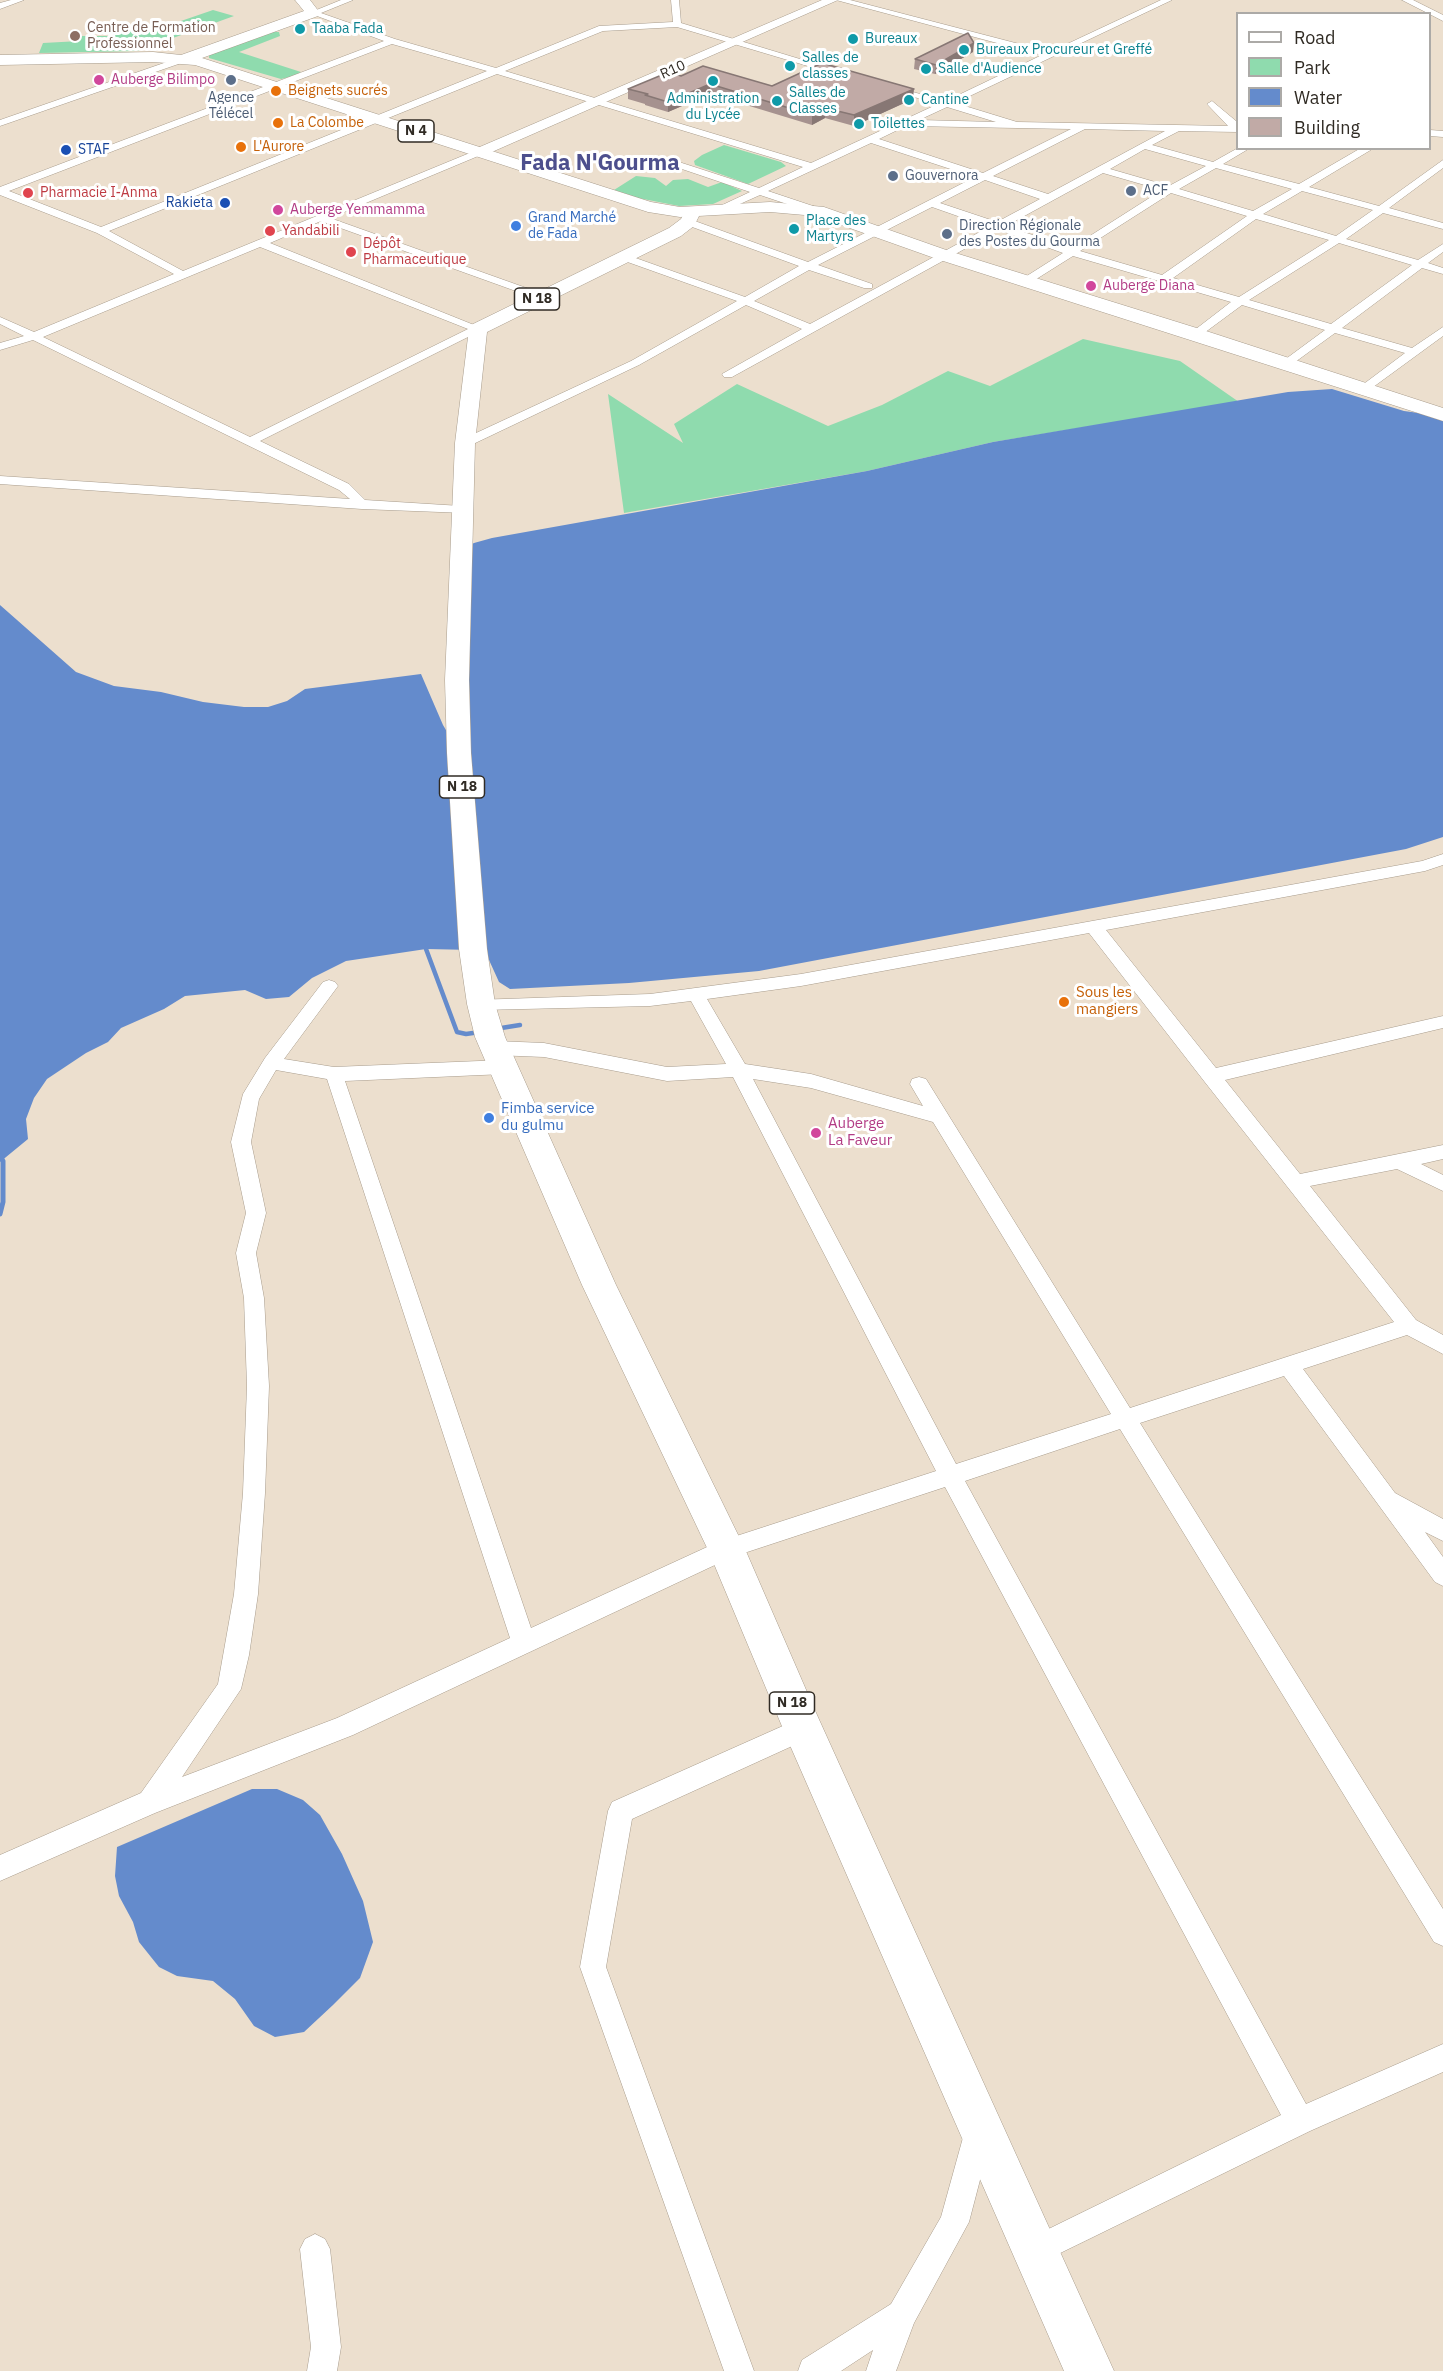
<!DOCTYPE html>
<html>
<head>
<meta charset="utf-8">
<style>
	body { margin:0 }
	#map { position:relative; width:1443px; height:2371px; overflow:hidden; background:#ecdfce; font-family:"IBM Plex Sans",sans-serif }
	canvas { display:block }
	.legend { position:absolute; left:1236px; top:12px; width:195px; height:138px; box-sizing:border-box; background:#fff; border:2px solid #acaaa7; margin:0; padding:8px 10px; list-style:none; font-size:18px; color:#302b24 }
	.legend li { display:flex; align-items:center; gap:12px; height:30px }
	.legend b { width:30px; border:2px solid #acaaa7 }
</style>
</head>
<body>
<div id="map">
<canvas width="1443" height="2371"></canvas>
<ul class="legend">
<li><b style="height:8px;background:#fff"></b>Road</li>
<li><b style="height:16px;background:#8fdbae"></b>Park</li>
<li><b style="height:16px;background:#648bcc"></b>Water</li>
<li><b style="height:16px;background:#c1aaa6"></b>Building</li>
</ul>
</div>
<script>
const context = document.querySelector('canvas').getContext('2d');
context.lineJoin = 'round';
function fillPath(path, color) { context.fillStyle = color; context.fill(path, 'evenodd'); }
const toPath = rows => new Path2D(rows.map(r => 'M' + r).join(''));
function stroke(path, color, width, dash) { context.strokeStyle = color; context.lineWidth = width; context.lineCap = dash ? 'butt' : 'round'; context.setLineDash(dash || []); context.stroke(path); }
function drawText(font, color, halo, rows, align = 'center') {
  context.font = font + ' "IBM Plex Sans",sans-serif'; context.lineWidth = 6; context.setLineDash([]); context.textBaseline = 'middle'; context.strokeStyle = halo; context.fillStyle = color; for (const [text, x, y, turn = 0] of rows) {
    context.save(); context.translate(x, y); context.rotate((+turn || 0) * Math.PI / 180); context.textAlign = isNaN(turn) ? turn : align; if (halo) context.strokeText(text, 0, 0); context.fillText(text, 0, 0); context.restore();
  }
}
fillPath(toPath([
	[213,10,234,16,137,51,39,53,43,43,80,41,82,36,111,36,114,28,128,28,146,33],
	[273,32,279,32,280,36,239,52,301,72,294,76,281,79,209,58,209,55],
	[724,145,781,162,786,166,748,184,695,165,694,161,702,155],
	[636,176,655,178,666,186,673,180,688,179,708,187,722,182,742,191,713,204,679,206,638,198,614,190],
	[1083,339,1180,361,1239,402,993,442,867,471,624,513,608,394,683,443,674,424,737,384,828,426,882,405,948,371,990,386]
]), '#8fdbae');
fillPath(toPath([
	[1332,389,1404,411,1426,414,1443,420,1443,837,1406,849,759,971,629,983,510,989,499,982,489,960,473,950,426,949,346,961,312,978,289,997,266,999,245,990,185,996,164,1009,121,1028,108,1042,86,1053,47,1079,34,1098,26,1119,28,1139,0,1162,0,605,76,672,114,686,161,692,203,702,244,707,268,707,287,701,305,689,421,674,443,725,459,752,460,550,474,543,492,538,867,471,993,442,1288,392],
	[252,1789,277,1789,303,1800,320,1815,342,1854,363,1901,373,1942,360,1978,333,2005,304,2032,275,2037,254,2026,235,1999,213,1981,177,1976,159,1967,139,1942,133,1922,119,1896,115,1876,117,1847]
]), '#648bcc');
stroke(toPath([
	[426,949,457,1032,466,1034,480,1032],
	[495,1029,520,1025]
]), '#648bcc', 4.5);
stroke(toPath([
	[0,1156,3,1161,3,1202,0,1214]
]), '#648bcc', 5);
const minor = toPath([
	[11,0,24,0,0,9,0,3,11,0],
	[341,0,353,0,321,13,395,39,496,68,599,26,673,22,671,0,679,0,681,23,846,73,838,75,677,27,603,31,505,71,811,163,938,104,887,89,887,85,946,101,1042,55,836,0,850,0,1050,52,1161,0,1172,0,955,103,1017,122,1228,126,1207,104,1212,101,1236,121,1238,132,1179,131,1152,145,1213,162,1238,148,1250,148,1223,164,1299,184,1361,148,1374,148,1309,187,1379,206,1443,160,1443,168,1389,208,1443,223,1443,229,1383,213,1346,239,1418,260,1443,244,1443,252,1428,263,1443,268,1443,274,1422,268,1342,328,1412,348,1443,327,1443,336,1365,393,1359,389,1361,386,1405,353,1335,333,1291,365,1283,365,1283,361,1325,330,1242,305,1200,336,1192,336,1192,332,1231,302,1073,256,1030,283,1022,283,1022,279,1063,253,999,230,732,377,724,377,722,374,802,329,746,305,639,365,469,446,461,446,459,443,461,440,631,361,737,301,622,260,622,256,630,256,745,297,799,266,684,224,684,220,692,220,808,262,975,177,871,143,768,191,822,209,822,213,814,213,760,195,722,212,718,211,718,207,750,192,676,167,676,163,682,163,759,188,803,167,497,74,109,231,183,271,477,150,483,150,483,154,330,218,546,295,546,299,538,299,321,221,270,243,484,329,260,441,349,484,365,500,461,506,466,507,468,510,466,513,362,509,0,484,0,476,350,499,339,490,33,340,0,350,0,343,24,336,0,324,0,317,34,332,174,274,97,233,0,195,0,187,384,41,309,13,341,0],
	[392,44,487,71,101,227,9,191,392,44],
	[947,107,996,122,919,120,947,107],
	[908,125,910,126,1071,129,983,173,879,139,908,125],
	[1085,129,1165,131,1048,194,993,176,1085,129],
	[1145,149,1206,166,1169,186,1110,169,1145,149],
	[1216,168,1292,189,1253,211,1179,189,1216,168],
	[1103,173,1162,190,1071,248,1006,226,1103,173],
	[985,180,1040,199,997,222,940,203,985,180],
	[1302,191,1373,210,1336,236,1263,214,1302,191],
	[1171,193,1247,216,1162,275,1080,251,1171,193],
	[932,207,989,227,810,324,754,301,809,270,864,288,872,288,872,284,818,265,932,207],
	[1256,219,1329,240,1239,297,1173,278,1256,219],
	[1339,243,1412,265,1331,324,1249,300,1339,243],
	[260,247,468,329,250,437,43,337,260,247],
	[1402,0,1413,0,1443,15,1443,21,1402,0],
	[184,56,188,59,187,61,0,126,0,120,184,56],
	[1430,130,1443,131,1443,137,1430,136,1430,130],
	[1443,854,1443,865,1425,871,1106,930,1216,1068,1443,1016,1443,1028,1225,1080,1300,1174,1443,1145,1443,1159,1421,1164,1443,1175,1443,1191,1397,1169,1310,1186,1416,1320,1443,1335,1443,1354,1407,1335,1303,1369,1395,1493,1443,1519,1443,1541,1425,1532,1443,1557,1443,1586,1435,1582,1284,1376,1140,1423,1443,1909,1443,1946,1434,1942,1120,1429,965,1481,1306,2104,1443,2044,1443,2072,1310,2131,1046,2260,1036,2265,1026,2260,1021,2250,1026,2240,1281,2115,945,1487,732,1557,353,1735,155,1813,0,1881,0,1855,141,1793,218,1684,234,1594,243,1493,247,1386,244,1298,236,1253,246,1213,231,1142,243,1094,265,1058,323,982,329,980,335,982,338,986,284,1059,334,1067,504,1060,511,1062,513,1067,511,1072,504,1074,345,1081,531,1628,718,1542,936,1471,733,1077,667,1081,544,1057,495,1055,489,1053,486,1048,489,1043,495,1041,544,1043,667,1067,726,1064,691,1001,650,1006,481,1010,475,1008,472,1004,475,1000,650,994,801,974,1422,861,1443,854],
	[1089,933,1204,1081,1394,1322,1130,1408,926,1079,919,1077,912,1079,910,1084,923,1106,811,1074,745,1064,707,999,801,986,1089,933],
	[276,1070,327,1079,510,1638,337,1718,182,1777,241,1689,249,1655,258,1594,265,1493,269,1386,264,1298,256,1253,266,1213,251,1142,259,1099,276,1070],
	[753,1079,811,1088,933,1122,1111,1414,956,1464,753,1079],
	[803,1717,812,1721,815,1729,812,1737,632,1819,606,1967,754,2371,724,2371,580,1967,608,1811,612,1802,803,1717],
	[978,2120,988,2124,992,2134,969,2222,914,2323,896,2371,866,2371,873,2350,841,2371,798,2371,802,2360,891,2304,941,2217,964,2134,968,2124,978,2120],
	[315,2234,325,2239,330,2249,341,2347,337,2371,307,2371,311,2347,300,2249,305,2239,315,2234]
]);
const secondary = toPath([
	[822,0,838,0,485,155,480,156,473,152,475,149,822,0]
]);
const primary = toPath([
	[693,207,701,212,694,226,681,236,487,332,475,443,469,680,471,753,487,949,495,1004,505,1037,616,1285,745,1549,817,1715,1114,2371,1064,2371,789,1743,709,1552,582,1285,475,1037,467,1004,459,949,447,753,445,680,455,443,469,329,471,325,669,228,681,219,687,208,693,207]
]);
const trunk = toPath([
	[295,0,310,0,320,13,318,16,202,58,651,202,680,207,770,202,824,207,949,251,1203,330,1443,408,1443,421,937,259,816,216,770,212,680,217,648,212,195,65,153,62,0,65,0,55,153,52,181,55,304,11,295,0]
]);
stroke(minor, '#a89c8c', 1);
stroke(secondary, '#a89c8c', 1);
stroke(primary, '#a89c8c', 1);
stroke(trunk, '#a89c8c', 1);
fillPath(minor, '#fff');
fillPath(secondary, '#fff');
fillPath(primary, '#fff');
fillPath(trunk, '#fff');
fillPath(toPath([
	[973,52,935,74,914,69,915,59],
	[681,76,772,86,913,99,854,126,825,118,812,125,710,94,668,112,645,105,645,104,628,99,628,89]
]), '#a6928f');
fillPath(toPath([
	[974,43,973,52,935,74,936,65],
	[710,84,710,94,668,112,668,102],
	[914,89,913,99,854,126,854,115],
	[825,108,825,118,812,125,812,115]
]), '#877774');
const building = toPath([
	[968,33,974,43,936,65,915,59,968,33],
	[822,63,914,89,854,115,825,108,812,115,710,84,668,102,645,95,648,94,628,89,669,72,681,76,703,66,772,86,822,63]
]);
fillPath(building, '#c1aaa6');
stroke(building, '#877774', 1.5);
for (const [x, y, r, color] of [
	[300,29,6,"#0f9aa8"],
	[75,36,6,"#8d6e63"],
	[853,39,6,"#0f9aa8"],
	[964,50,6,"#0f9aa8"],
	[790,66,6,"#0f9aa8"],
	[926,69,6,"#0f9aa8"],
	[99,80,6,"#d1479c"],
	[231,80,6,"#5c6f8a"],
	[713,81,6,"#0f9aa8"],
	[276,91,6,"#e8710a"],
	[909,100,6,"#0f9aa8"],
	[777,101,6,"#0f9aa8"],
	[278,123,6,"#e8710a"],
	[859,124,6,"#0f9aa8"],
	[241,147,6,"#e8710a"],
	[66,150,6,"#1a4fb4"],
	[893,176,6,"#5c6f8a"],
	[1131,191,6,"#5c6f8a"],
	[28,193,6,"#e0444e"],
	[225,203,6,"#1a4fb4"],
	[278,210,6,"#d1479c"],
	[516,226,6,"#3f7fe0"],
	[794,229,6,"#0f9aa8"],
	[270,231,6,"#e0444e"],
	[947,234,6,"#5c6f8a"],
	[351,252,6,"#e0444e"],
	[1091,286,6,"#d1479c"],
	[1064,1002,6,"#e8710a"],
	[489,1118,6,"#3f7fe0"],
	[816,1133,6,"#d1479c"]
]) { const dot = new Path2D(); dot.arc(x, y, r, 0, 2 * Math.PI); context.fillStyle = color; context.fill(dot); stroke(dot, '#fff', 2); }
drawText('14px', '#785e54', '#fff', [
	["Centre de Formation",87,28],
	["Professionnel",87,44]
], 'left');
drawText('14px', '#0d838f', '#fff', [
	["Taaba Fada",312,29],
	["Bureaux",865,39],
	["Bureaux Procureur et Greffé",976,50],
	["Salles de",802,58],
	["classes",802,74],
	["Salle d'Audience",938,69],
	["Salles de",789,93],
	["Classes",789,109],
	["Administration",713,99,"center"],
	["du Lycée",713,115,"center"],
	["Cantine",921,100],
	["Toilettes",871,124],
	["Place des",806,221],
	["Martyrs",806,237]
], 'left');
drawText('14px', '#302b24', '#fff', [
	["R10",673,70,-24]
]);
drawText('14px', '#b23c85', '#fff', [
	["Auberge Bilimpo",111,80],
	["Auberge Yemmamma",290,210],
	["Auberge Diana",1103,286]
], 'left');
drawText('14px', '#c56008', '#fff', [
	["Beignets sucrés",288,91],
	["La Colombe",290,123],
	["L'Aurore",253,147]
], 'left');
drawText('14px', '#4e5e75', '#fff', [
	["Agence",231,98,"center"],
	["Télécel",231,114,"center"],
	["Gouvernora",905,176],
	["ACF",1143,191],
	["Direction Régionale",959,226],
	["des Postes du Gourma",959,242]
], 'left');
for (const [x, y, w] of [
	[416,131,36],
	[537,299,45],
	[462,787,45],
	[792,1703,45]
]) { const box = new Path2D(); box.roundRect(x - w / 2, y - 11, w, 22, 4.5); context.fillStyle = '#fff'; context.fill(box); stroke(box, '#302b24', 1.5); }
drawText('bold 14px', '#302b24', null, [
	["N 4",416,131],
	["N 18",537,299],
	["N 18",462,787],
	["N 18",792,1703]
]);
drawText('14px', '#164399', '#fff', [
	["STAF",78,150],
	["Rakieta",213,203,"right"]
], 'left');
drawText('14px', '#be3a42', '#fff', [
	["Pharmacie I-Anma",40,193],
	["Yandabili",282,231],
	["Dépôt",363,244],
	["Pharmaceutique",363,260]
], 'left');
drawText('14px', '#366cbe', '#fff', [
	["Grand Marché",528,218],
	["de Fada",528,234]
], 'left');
drawText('15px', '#c56008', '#fff', [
	["Sous les",1076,993],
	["mangiers",1076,1010]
], 'left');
drawText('15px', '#366cbe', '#fff', [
	["Fimba service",501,1109],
	["du gulmu",501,1126]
], 'left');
drawText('15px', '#b23c85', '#fff', [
	["Auberge",828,1124],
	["La Faveur",828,1141]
], 'left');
drawText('bold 22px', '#4d4f8d', '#fff', [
	["Fada N'Gourma",600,164]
]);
</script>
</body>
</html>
